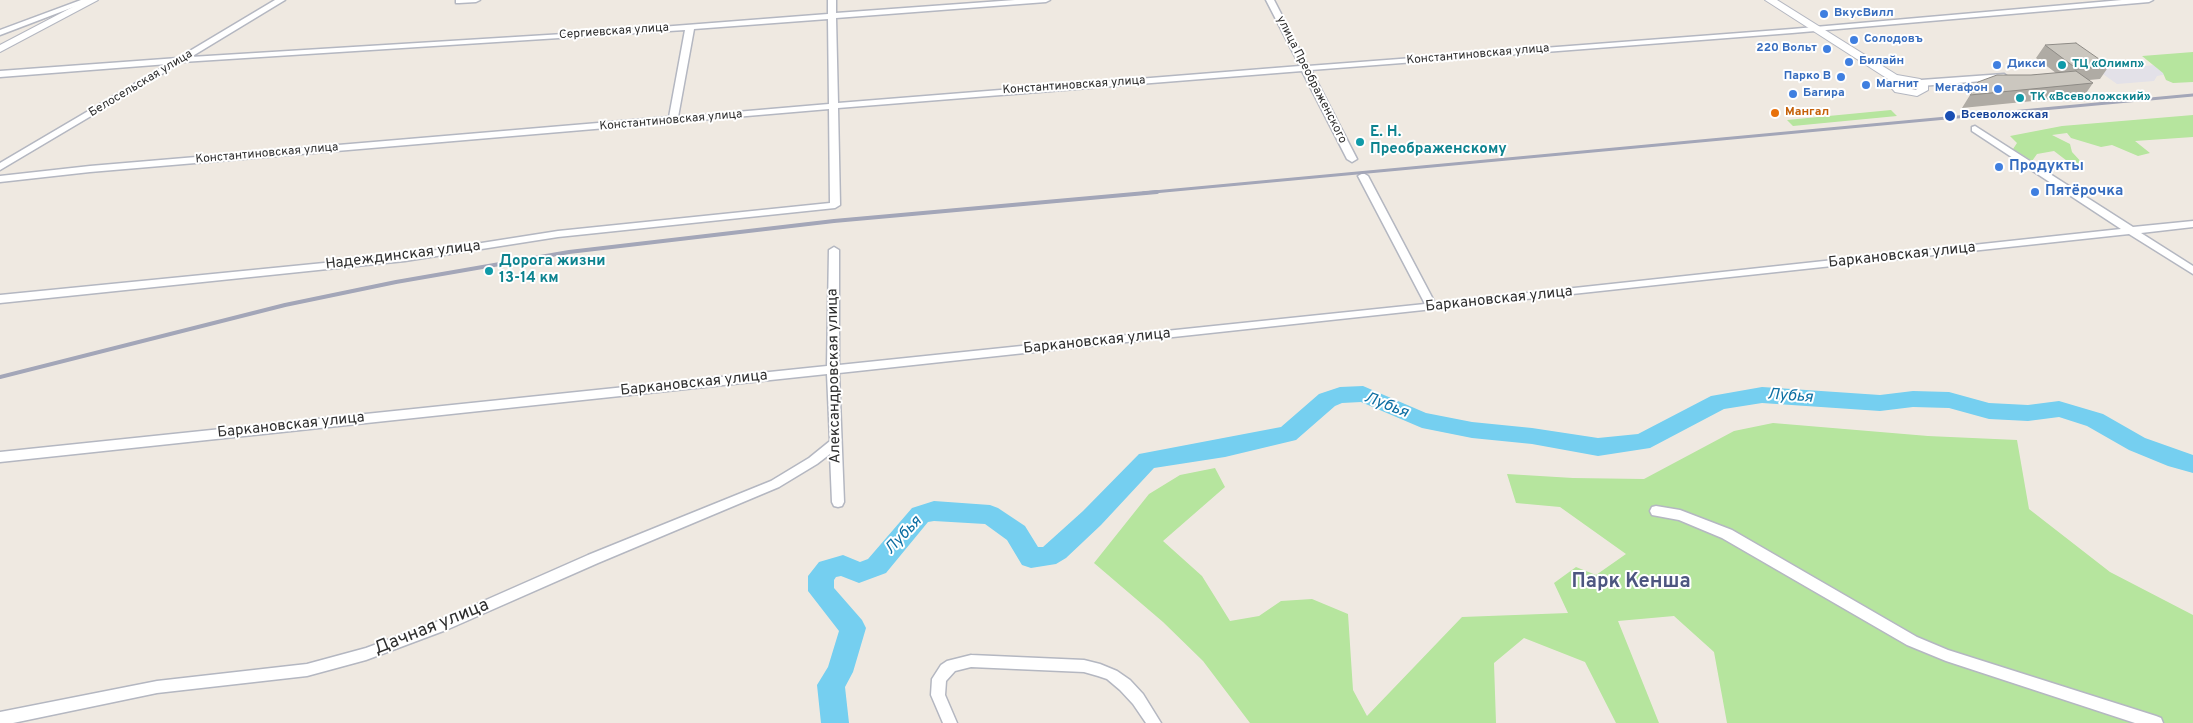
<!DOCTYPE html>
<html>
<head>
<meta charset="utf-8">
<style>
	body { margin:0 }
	canvas { display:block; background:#efe9e1 }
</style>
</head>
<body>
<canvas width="2193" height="723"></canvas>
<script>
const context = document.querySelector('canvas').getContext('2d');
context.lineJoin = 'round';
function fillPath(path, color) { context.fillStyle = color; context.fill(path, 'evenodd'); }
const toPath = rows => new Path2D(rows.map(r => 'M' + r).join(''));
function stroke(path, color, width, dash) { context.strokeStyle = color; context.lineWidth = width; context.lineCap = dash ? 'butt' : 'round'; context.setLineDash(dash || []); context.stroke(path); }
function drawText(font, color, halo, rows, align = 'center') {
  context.font = font + ' Overpass,sans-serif'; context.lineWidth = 4; context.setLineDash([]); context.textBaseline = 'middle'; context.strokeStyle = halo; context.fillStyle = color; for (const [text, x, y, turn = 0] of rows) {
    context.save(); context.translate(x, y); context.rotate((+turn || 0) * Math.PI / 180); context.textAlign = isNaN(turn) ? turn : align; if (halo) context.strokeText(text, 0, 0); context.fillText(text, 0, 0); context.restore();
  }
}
fillPath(toPath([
	[2140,63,2146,66,2153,65,2167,74,2157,76,2154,81,2117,84,2093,67]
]), '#e3e1e8');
fillPath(toPath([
	[2193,52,2193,82,2173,83,2166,80,2163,73,2142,56],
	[1891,110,1897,116,1793,126,1787,120],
	[2193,115,2193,137,2135,141,2150,153,2138,156,2112,145,2101,147,2071,138,2067,133,2052,135,2070,144,2072,152,2084,165,2075,167,2054,151,2037,154,2032,161,2013,149,2017,143,2010,136,2062,126],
	[1773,423,1928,436,2017,440,2029,509,2110,572,2193,615,2193,723,1727,723,1714,652,1674,616,1618,621,1659,723,1616,723,1585,662,1524,638,1494,663,1496,723,1250,723,1203,661,1163,622,1094,563,1149,494,1180,475,1215,468,1225,487,1163,541,1202,576,1230,621,1259,616,1281,601,1312,599,1348,614,1353,690,1367,716,1462,617,1568,613,1554,583,1576,567,1596,575,1626,554,1560,507,1516,503,1507,474,1573,478,1644,479,1734,431]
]), '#b6e59e');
fillPath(toPath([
	[1363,386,1426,413,1472,422,1532,428,1598,438,1638,434,1711,396,1762,387,1880,395,1913,391,1949,392,1989,403,2028,405,2059,401,2103,414,2145,438,2193,455,2193,473,2168,466,2129,450,2087,426,2059,417,2028,421,1989,419,1949,408,1913,407,1880,411,1762,403,1724,409,1650,448,1598,456,1532,444,1472,438,1422,428,1361,402,1342,403,1335,406,1296,440,1225,457,1154,468,1101,525,1066,558,1056,564,1031,568,1022,565,1007,540,985,524,934,521,928,522,886,573,859,583,841,576,836,577,834,580,834,588,862,620,866,628,853,672,845,687,849,723,821,723,817,685,828,667,839,631,808,591,808,576,819,562,843,555,860,562,868,559,912,508,934,501,990,505,998,508,1025,526,1038,547,1043,547,1083,511,1139,454,1281,427,1319,394,1340,387,1363,386]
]), '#75cff0');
const minor = toPath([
	[81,0,92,0,0,35,0,30,81,0],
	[275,0,285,0,191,57,596,32,828,14,828,0,836,0,836,13,1015,0,1050,0,1046,2,836,18,838,103,1300,66,1266,0,1274,0,1308,66,1792,29,2122,0,2153,0,2149,2,1792,33,1311,70,1357,159,1352,162,1347,159,1302,71,838,108,840,205,835,208,558,237,405,261,0,303,0,295,405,255,558,231,830,203,829,109,90,172,0,182,0,176,90,166,669,117,685,30,182,62,0,170,0,163,168,64,0,77,0,71,178,58,275,0],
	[828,19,829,104,678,117,694,29,828,19],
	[456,0,480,0,476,2,459,3,456,3,456,0],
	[2004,74,2008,77,2007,79,1921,86,1917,83,1921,80,2004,74],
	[1975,126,2133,227,2193,221,2193,227,2141,233,2193,266,2193,274,2129,234,839,373,844,502,842,506,838,507,834,506,832,502,830,454,817,464,779,487,598,563,446,630,366,660,307,676,157,693,13,723,0,723,0,712,157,681,307,664,366,648,436,622,588,555,771,481,809,458,830,441,827,374,0,462,0,452,827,366,829,250,834,247,839,250,839,365,1425,304,1358,176,1363,173,1368,176,1435,303,2121,229,1972,131,1972,127,1975,126],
	[1656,506,1680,510,1732,530,1917,637,1948,650,2156,716,2161,718,2163,723,2135,723,1946,661,1907,645,1722,538,1679,520,1652,515,1650,511,1652,507,1656,506],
	[971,655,1084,660,1100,664,1117,671,1130,680,1143,694,1161,723,1146,723,1133,704,1120,690,1107,679,1098,676,1084,672,971,667,955,671,946,681,945,695,957,723,943,723,931,695,932,679,941,665,947,661,971,655]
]);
const tertiary = toPath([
	[86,0,98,0,0,52,0,45,86,0],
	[1765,0,1777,0,1897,75,1920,79,1928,85,1928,90,1917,96,1895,92,1886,82,1888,79,1765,0],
	[1897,82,1913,84,1918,88,1916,90,1902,87,1897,82]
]);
stroke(minor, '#b4b7c1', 3);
stroke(tertiary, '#b4b7c1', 2);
fillPath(minor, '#fff');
fillPath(tertiary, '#fff');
stroke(toPath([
	[1143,193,2193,95]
]), '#a3a6b8', 3);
stroke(toPath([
	[0,377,285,305,396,282,569,252,834,221,1157,192]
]), '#a3a6b8', 4);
fillPath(toPath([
	[2045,45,2109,66,2100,79,2089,80,2093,83,2084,96,1962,108,1970,95,2031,75,2056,73,2036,58]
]), '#afaba4');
const building = toPath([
	[2076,43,2109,66,2077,69,2045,45,2076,43],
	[2076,71,2093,83,1970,95,1978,82,1997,75,2031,75,2076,71]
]);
fillPath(building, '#cbc7bf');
stroke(building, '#8e8b86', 1);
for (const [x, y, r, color] of [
	[1824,14,5,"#3f7fe0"],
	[1854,40,5,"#3f7fe0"],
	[1827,49,5,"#3f7fe0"],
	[1849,62,5,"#3f7fe0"],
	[1997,65,5,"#3f7fe0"],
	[2062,65,5,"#0f9aa8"],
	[1841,77,5,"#3f7fe0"],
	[1866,85,5,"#3f7fe0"],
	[1998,89,5,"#3f7fe0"],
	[1793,94,5,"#3f7fe0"],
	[2020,98,5,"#0f9aa8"],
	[1775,113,5,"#e8710a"],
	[1950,116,6,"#1a4fb4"],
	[1360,142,5,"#0f9aa8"],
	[1999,167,5,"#3f7fe0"],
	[2035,192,5,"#3f7fe0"],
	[489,271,5,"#0f9aa8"]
]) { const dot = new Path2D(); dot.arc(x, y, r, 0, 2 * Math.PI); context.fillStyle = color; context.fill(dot); stroke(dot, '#fff', 2); }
drawText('bold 12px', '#366cbe', '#fff', [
	["ВкусВилл",1834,14],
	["Солодовъ",1864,40],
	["220 Вольт",1817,49,"right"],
	["Билайн",1859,62],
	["Дикси",2007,65],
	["Парко В",1831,77,"right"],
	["Магнит",1876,85],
	["Мегафон",1988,89,"right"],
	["Багира",1803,94]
], 'left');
drawText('12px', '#2e2e2e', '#fff', [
	["Сергиевская улица",614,32,-4],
	["Константиновская улица",1478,55,-5],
	["улица Преображенского",1311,80,63],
	["Белосельская улица",141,84,-31],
	["Константиновская улица",1074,86,-4],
	["Константиновская улица",671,121,-5],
	["Константиновская улица",267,154,-5]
]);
drawText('bold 12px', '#0d838f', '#fff', [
	["ТЦ «Олимп»",2072,65],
	["ТК «Всеволожский»",2030,98]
], 'left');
drawText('bold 12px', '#c56008', '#fff', [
	["Мангал",1785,113]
], 'left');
drawText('bold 12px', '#164399', '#fff', [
	["Всеволожская",1961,116]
], 'left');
drawText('bold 15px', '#0d838f', '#fff', [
	["Е. Н.",1370,133],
	["Преображенскому",1370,150],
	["Дорога жизни",499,262],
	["13-14 км",499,279]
], 'left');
drawText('bold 15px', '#366cbe', '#fff', [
	["Продукты",2009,167],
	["Пятёрочка",2045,192]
], 'left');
drawText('15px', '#2e2e2e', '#fff', [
	["Надеждинская улица",403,256,-7],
	["Баркановская улица",1902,256,-6],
	["Баркановская улица",1499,300,-6],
	["Баркановская улица",1097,342,-6],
	["Александровская улица",835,376,-91],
	["Баркановская улица",694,384,-6],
	["Баркановская улица",291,426,-6]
]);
drawText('italic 16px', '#0d6fa3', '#fff', [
	["Лубья",1790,397,4],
	["Лубья",1386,406,21],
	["Лубья",904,536,-47]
]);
drawText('18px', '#2e2e2e', '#fff', [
	["Дачная улица",432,628,-22]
]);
drawText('bold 20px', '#4d5680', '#fff', [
	["Парк Кенша",1631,583]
]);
</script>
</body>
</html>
